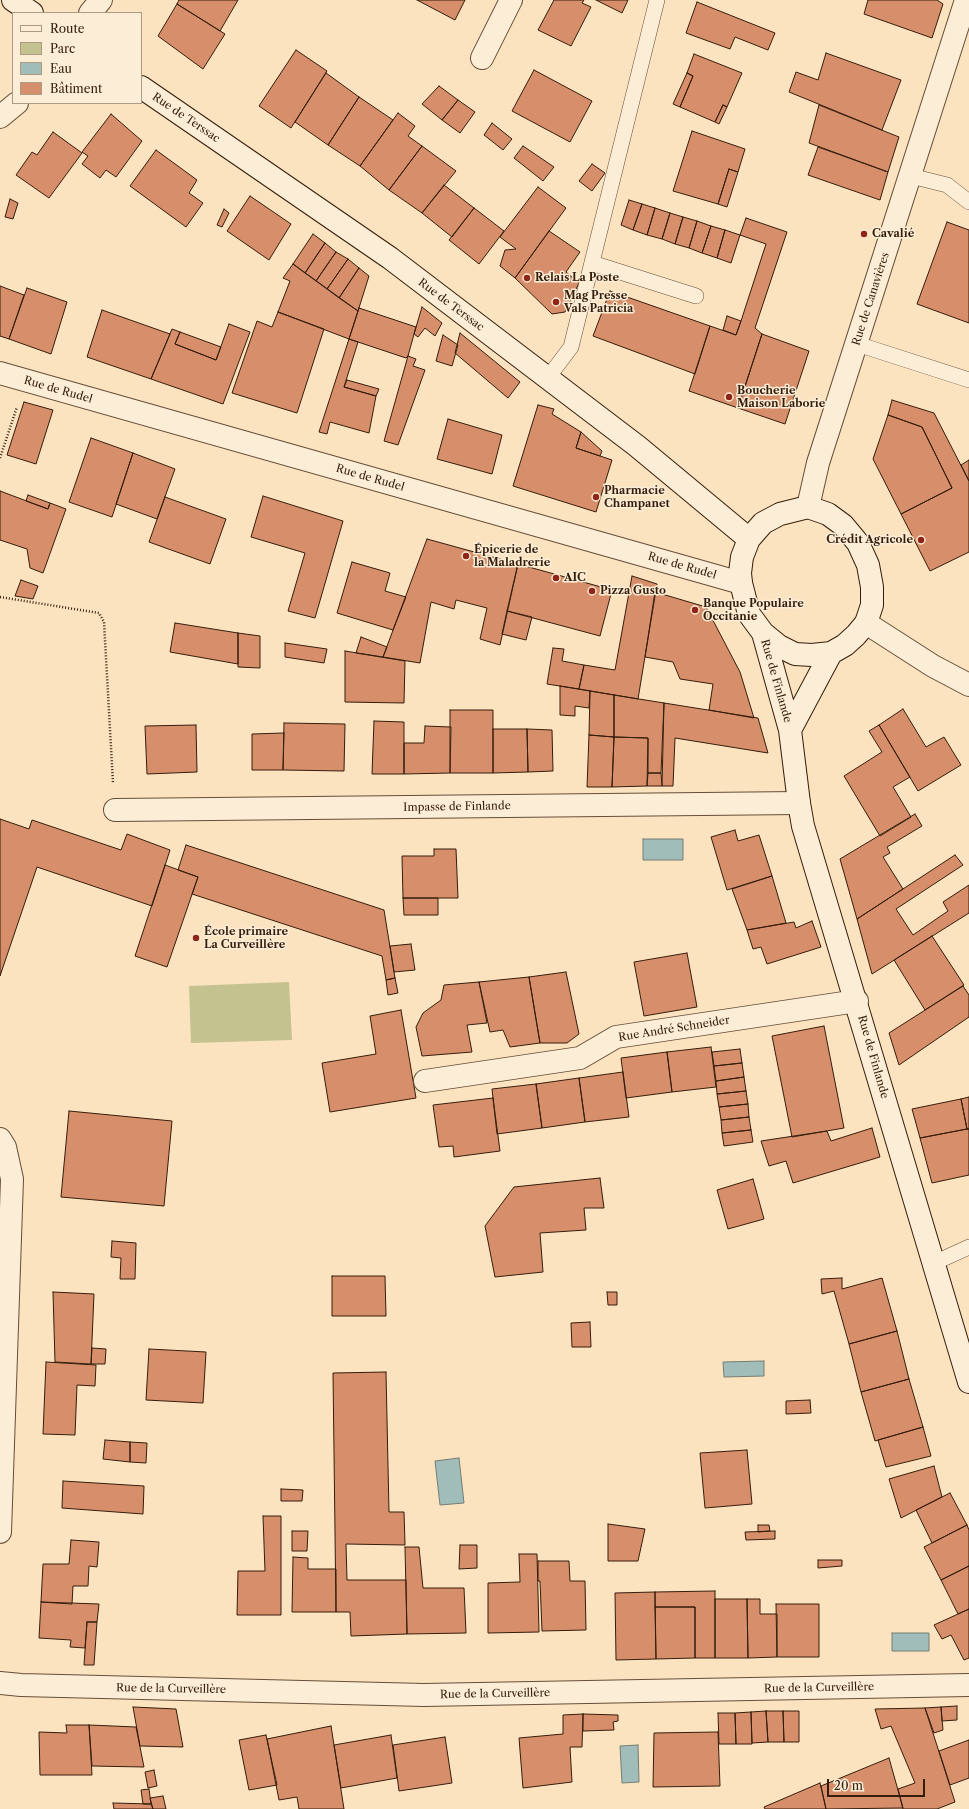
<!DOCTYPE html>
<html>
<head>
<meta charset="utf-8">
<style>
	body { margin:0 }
	#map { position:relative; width:969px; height:1809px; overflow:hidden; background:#fbe3c0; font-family:"Libre Caslon Text",serif }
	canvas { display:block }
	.legend { position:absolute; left:12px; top:12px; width:130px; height:92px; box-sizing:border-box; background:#fcedd6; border:1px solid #ac9a85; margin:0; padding:5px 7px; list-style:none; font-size:12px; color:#351d0b }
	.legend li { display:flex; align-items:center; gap:8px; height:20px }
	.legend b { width:20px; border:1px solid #ac9a85 }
	.scale { position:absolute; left:827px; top:1779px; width:98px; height:18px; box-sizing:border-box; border:2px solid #351d0b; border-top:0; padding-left:5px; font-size:12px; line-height:14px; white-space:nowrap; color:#351d0b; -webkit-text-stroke:3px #fcedd6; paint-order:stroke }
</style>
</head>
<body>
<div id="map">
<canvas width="969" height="1809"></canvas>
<ul class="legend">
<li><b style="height:5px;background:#fcedd6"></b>Route</li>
<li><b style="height:11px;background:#c4c28e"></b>Parc</li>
<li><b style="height:11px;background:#a0bdb9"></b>Eau</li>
<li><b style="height:11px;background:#d78e6a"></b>Bâtiment</li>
</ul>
<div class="scale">20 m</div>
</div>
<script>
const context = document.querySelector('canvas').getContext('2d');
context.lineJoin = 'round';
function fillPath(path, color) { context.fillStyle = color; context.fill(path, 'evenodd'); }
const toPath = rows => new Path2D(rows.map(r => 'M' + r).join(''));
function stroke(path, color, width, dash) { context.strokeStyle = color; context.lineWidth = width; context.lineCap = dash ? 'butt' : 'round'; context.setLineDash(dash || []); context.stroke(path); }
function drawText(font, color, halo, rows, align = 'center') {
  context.font = font + ' "Libre Caslon Text",serif'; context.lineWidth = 3; context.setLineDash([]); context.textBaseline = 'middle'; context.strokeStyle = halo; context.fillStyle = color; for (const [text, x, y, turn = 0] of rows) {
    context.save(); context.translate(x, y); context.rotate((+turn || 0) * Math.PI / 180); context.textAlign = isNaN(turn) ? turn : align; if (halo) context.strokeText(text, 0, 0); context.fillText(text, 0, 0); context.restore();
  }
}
fillPath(toPath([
	[289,982,292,1040,191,1043,189,986]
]), '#c4c28e');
const water = toPath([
	[643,839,683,839,683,860,643,860,643,839],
	[764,1361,764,1376,724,1377,723,1362,764,1361],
	[459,1458,464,1503,440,1505,435,1461,459,1458],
	[892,1633,929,1633,929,1651,892,1651,892,1633],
	[638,1745,639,1782,622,1783,620,1746,638,1745]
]);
fillPath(water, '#a0bdb9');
stroke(water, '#757d73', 1);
const building = toPath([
	[179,0,238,0,220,31,177,4,179,0],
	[417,0,465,0,455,20,417,0],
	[554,0,584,0,582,3,591,7,571,46,538,30,554,0],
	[596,0,628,0,622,13,596,0],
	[868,0,937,0,943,4,932,38,864,14,868,0],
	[697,2,775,33,768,50,735,37,730,49,686,33,697,2],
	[177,4,225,34,203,69,158,36,177,4],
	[296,50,327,71,291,128,259,106,296,50],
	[826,53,901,80,882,130,789,92,796,72,818,80,826,53],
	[694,54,742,73,727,107,723,105,715,122,680,107,693,76,687,73,694,54],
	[534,70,592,101,570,142,512,111,534,70],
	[326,73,359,97,328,145,295,122,326,73],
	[687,73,693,76,680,107,673,104,687,73],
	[439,86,458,100,442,120,422,104,439,86],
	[359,97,393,120,360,166,328,145,359,97],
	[458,100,475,112,460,133,442,120,458,100],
	[723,105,727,107,719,124,715,122,723,105],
	[819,105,899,137,888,172,809,143,819,105],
	[398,113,415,126,408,136,422,146,389,190,360,166,398,113],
	[111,114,142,141,116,177,106,170,100,178,82,164,88,156,82,152,111,114],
	[492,123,512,139,503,150,484,135,492,123],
	[692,131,745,149,738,172,729,169,718,204,673,191,692,131],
	[53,132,82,153,49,198,16,175,32,152,37,155,53,132],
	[422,146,456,171,422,213,389,190,422,146],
	[523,146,554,167,543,181,514,158,523,146],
	[818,147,888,172,880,200,808,175,818,147],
	[156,150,197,180,189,193,203,203,186,227,130,186,156,150],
	[592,164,605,173,592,191,579,181,592,164],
	[729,169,738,172,727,207,718,204,729,169],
	[444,185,474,208,452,237,422,213,444,185],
	[538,187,566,208,515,278,500,266,505,250,516,249,500,237,538,187],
	[250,196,291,224,269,260,227,231,250,196],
	[10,199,18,203,13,219,5,217,10,199],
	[629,200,642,204,633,230,621,225,629,200],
	[642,204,655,208,647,235,633,230,642,204],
	[474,208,504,231,479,264,449,240,474,208],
	[655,208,670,213,662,239,647,235,655,208],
	[224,209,229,213,222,227,217,225,224,209],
	[670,213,683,217,675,244,662,239,670,213],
	[683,217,697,221,689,248,675,244,683,217],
	[746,218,787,232,755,328,762,334,738,408,689,391,710,326,736,335,741,321,766,244,740,235,746,218],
	[697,221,711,226,702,253,689,248,697,221],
	[947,222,969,230,969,323,917,304,947,222],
	[711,226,725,230,717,258,702,253,711,226],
	[725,230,740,235,731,263,717,258,725,230],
	[549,231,580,252,566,272,579,283,565,312,552,314,515,278,549,231],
	[313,234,325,243,305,273,293,264,313,234],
	[325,243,336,252,316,281,305,273,325,243],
	[336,252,348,259,327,289,316,281,336,252],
	[348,259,359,268,339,298,327,289,348,259],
	[293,264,358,311,349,339,278,312,290,281,283,278,293,264],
	[359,268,369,276,358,311,339,298,359,268],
	[0,286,24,295,9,339,0,336,0,286],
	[27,288,67,302,51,354,9,339,27,288],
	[610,291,710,326,695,374,593,336,610,291],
	[422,307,442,323,435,336,425,328,418,337,414,334,422,307],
	[359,308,416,327,408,356,406,358,349,339,359,308],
	[102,310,170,334,151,379,87,357,102,310],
	[278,312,324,329,297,413,232,393,257,321,272,327,278,312],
	[727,316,741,321,736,335,723,330,727,316],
	[229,324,250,332,223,404,151,379,172,329,180,332,175,344,216,360,229,324],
	[180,332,221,347,216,360,175,344,180,332],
	[460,333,520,382,508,398,455,353,460,333],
	[762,334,809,351,785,424,738,408,762,334],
	[443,335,458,345,452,366,436,361,443,335],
	[349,339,358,342,344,387,376,396,369,433,330,422,327,434,319,432,349,339],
	[408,356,416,359,413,366,425,370,398,445,384,441,408,356],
	[347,380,379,389,376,396,344,387,347,380],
	[892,400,934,413,969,481,969,552,930,571,901,514,952,488,922,427,888,415,892,400],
	[24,402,53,410,36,464,7,455,24,402],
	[538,405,554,409,552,414,581,432,576,448,612,460,596,512,513,486,538,405],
	[888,415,922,427,952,488,901,514,873,459,888,415],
	[448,419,502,435,492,474,437,459,448,419],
	[581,432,602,451,600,456,576,448,581,432],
	[91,438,133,453,112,517,69,502,91,438],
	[133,453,175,469,157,519,116,504,133,453],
	[969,460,969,481,961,465,969,460],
	[0,491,48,509,50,503,66,509,43,573,30,568,27,549,0,540,0,491],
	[28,495,50,503,48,509,26,501,28,495],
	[263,496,343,521,315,618,288,611,305,553,251,537,263,496],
	[165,497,226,519,210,564,149,542,165,497],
	[427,539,518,564,500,645,480,639,487,608,456,600,454,609,431,602,420,663,383,657,427,539],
	[352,562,390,573,385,591,406,597,393,630,337,613,352,562],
	[518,564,612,590,600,636,507,611,518,564],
	[632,576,657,584,638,699,579,689,584,665,615,670,632,576],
	[21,580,38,586,33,599,15,596,21,580],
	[655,592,706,607,740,672,754,718,709,710,713,684,680,679,673,662,645,657,655,592],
	[507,611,532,617,526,640,502,634,507,611],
	[175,623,238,633,238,664,170,652,175,623],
	[238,633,260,636,260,668,238,667,238,633],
	[361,637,387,647,383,657,356,653,361,637],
	[285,643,327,649,324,663,285,657,285,643],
	[553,648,564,649,562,661,584,665,579,689,547,684,553,648],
	[345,651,405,661,404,703,345,702,345,651],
	[560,686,590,691,589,708,575,706,575,716,560,715,560,686],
	[590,691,614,695,614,737,589,735,590,691],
	[614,695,664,703,661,773,648,773,648,738,614,737,614,695],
	[664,703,758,718,768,753,675,738,673,786,662,786,664,703],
	[903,709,926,747,944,737,961,765,918,791,879,725,903,709],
	[450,710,493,710,493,773,450,773,450,710],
	[374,721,404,722,404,774,372,774,374,721],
	[284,723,345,724,344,771,283,770,284,723],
	[196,725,197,772,147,774,145,726,196,725],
	[879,725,910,777,893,787,911,817,880,836,844,776,882,752,869,731,879,725],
	[425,726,451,727,450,773,404,774,404,743,424,743,425,726],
	[493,729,527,729,528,772,493,773,493,729],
	[527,729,552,730,553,771,528,772,527,729],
	[284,733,283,770,252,770,252,734,284,733],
	[589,735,614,737,612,787,587,787,589,735],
	[614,737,648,738,647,786,612,787,614,737],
	[648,773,661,773,662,786,647,786,648,773],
	[915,814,922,826,887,847,890,853,883,857,903,889,857,919,840,859,915,814],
	[0,819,29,829,32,820,121,850,127,834,170,850,152,906,37,867,0,976,0,819],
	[735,830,738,841,759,835,772,876,727,890,711,837,735,830],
	[186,845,384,910,395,978,386,980,382,956,192,894,198,877,178,870,186,845],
	[434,849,456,849,458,898,403,898,402,856,434,856,434,849],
	[955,855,963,865,896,909,913,935,948,911,943,902,969,885,969,913,872,974,857,919,955,855],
	[165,865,198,877,167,967,135,956,165,865],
	[772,876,786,923,747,930,732,889,772,876],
	[403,898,438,898,438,915,404,915,403,898],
	[812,921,821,947,767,964,761,947,753,949,747,930,794,922,796,928,812,921],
	[932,936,964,985,925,1010,894,960,932,936],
	[411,944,415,970,394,972,390,946,411,944],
	[687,953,697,1007,644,1016,634,962,687,953],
	[566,972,579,1034,567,1043,540,1043,529,977,566,972],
	[529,977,540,1043,510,1047,503,1030,490,1032,479,982,529,977],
	[395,978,398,993,388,995,386,980,395,978],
	[479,982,487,1023,467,1025,472,1052,422,1056,416,1027,423,1013,441,1000,444,985,479,982],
	[963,986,969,995,969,1017,899,1065,889,1033,963,986],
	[401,1010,416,1098,330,1112,322,1063,376,1054,370,1016,401,1010],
	[824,1026,844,1128,792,1137,772,1036,824,1026],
	[711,1047,716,1087,672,1092,667,1052,711,1047],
	[740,1049,742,1063,714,1066,712,1052,740,1049],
	[667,1052,672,1092,626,1098,621,1058,667,1052],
	[742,1063,744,1077,716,1081,714,1066,742,1063],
	[623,1072,629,1117,585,1122,579,1078,623,1072],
	[744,1077,746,1091,717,1094,716,1081,744,1077],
	[579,1078,585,1122,542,1128,536,1084,579,1078],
	[536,1084,542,1128,497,1134,492,1089,536,1084],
	[746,1091,748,1104,719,1107,717,1094,746,1091],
	[969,1097,969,1129,967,1129,961,1099,969,1097],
	[493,1098,500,1151,454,1157,453,1146,439,1147,433,1105,493,1098],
	[961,1099,967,1129,920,1138,912,1109,961,1099],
	[748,1104,749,1117,721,1120,719,1107,748,1104],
	[69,1111,172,1121,164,1206,61,1197,69,1111],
	[749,1117,751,1130,722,1133,721,1120,749,1117],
	[872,1128,880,1157,793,1183,786,1161,769,1166,761,1141,827,1131,831,1141,872,1128],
	[967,1129,969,1129,969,1175,932,1183,920,1138,967,1129],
	[751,1130,753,1142,724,1146,722,1133,751,1130],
	[600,1178,604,1208,584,1208,586,1230,540,1233,543,1272,495,1277,485,1226,514,1187,600,1178],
	[753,1179,764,1219,728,1229,717,1190,753,1179],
	[112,1241,136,1243,135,1279,120,1279,121,1258,111,1257,112,1241],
	[332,1276,385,1276,386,1316,332,1316,332,1276],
	[842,1278,842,1289,882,1278,897,1331,849,1344,834,1291,822,1294,821,1279,842,1278],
	[53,1292,94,1294,91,1364,55,1362,53,1292],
	[607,1292,617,1292,617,1305,608,1305,607,1292],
	[590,1322,591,1347,572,1347,571,1323,590,1322],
	[897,1331,909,1379,861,1392,849,1344,897,1331],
	[92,1348,106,1349,105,1364,91,1364,92,1348],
	[149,1349,206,1352,203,1403,146,1400,149,1349],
	[46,1362,96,1365,95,1386,77,1385,75,1435,43,1434,46,1362],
	[386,1372,389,1512,404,1512,405,1545,346,1544,347,1580,406,1580,407,1634,351,1636,350,1612,336,1612,333,1373,386,1372],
	[909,1379,923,1427,875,1441,861,1392,909,1379],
	[810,1400,811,1413,786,1414,786,1401,810,1400],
	[923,1427,931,1456,886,1467,878,1440,923,1427],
	[105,1440,130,1442,130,1462,103,1459,105,1440],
	[130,1442,147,1443,146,1463,130,1462,130,1442],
	[747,1450,752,1504,705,1508,700,1453,747,1450],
	[934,1466,942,1497,901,1518,889,1479,934,1466],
	[63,1481,144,1486,143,1514,62,1508,63,1481],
	[281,1489,303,1490,302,1501,281,1501,281,1489],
	[950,1493,967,1525,932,1543,916,1510,950,1493],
	[263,1516,281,1516,281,1615,237,1615,238,1571,265,1571,263,1516],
	[608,1524,645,1529,638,1561,608,1561,608,1524],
	[758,1525,769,1525,770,1531,758,1532,758,1525],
	[967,1525,969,1530,969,1566,941,1580,924,1547,967,1525],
	[292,1531,308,1531,307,1551,292,1551,292,1531],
	[775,1531,775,1539,746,1540,745,1532,775,1531],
	[71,1540,99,1542,97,1567,89,1566,88,1586,73,1586,72,1604,41,1602,43,1564,69,1564,71,1540],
	[460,1545,477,1545,477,1568,459,1569,460,1545],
	[405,1547,419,1547,423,1588,464,1588,466,1633,407,1634,405,1547],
	[519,1554,537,1554,539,1632,488,1633,488,1583,520,1582,519,1554],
	[293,1557,308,1558,308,1569,336,1569,336,1612,292,1612,293,1557],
	[818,1560,842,1560,842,1566,818,1568,818,1560],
	[538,1561,569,1561,570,1581,585,1581,586,1630,542,1631,540,1581,538,1581,538,1561],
	[969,1566,969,1609,958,1614,941,1580,969,1566],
	[715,1591,715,1658,695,1658,695,1607,655,1607,655,1592,715,1591],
	[655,1592,656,1659,616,1660,615,1593,655,1592],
	[715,1599,747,1599,748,1658,715,1658,715,1599],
	[747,1599,760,1599,760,1614,777,1614,777,1657,748,1658,747,1599],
	[41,1602,99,1604,97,1622,87,1622,85,1648,70,1647,71,1640,39,1638,41,1602],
	[776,1604,819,1604,819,1657,777,1657,776,1604],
	[655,1607,695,1607,695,1658,656,1659,655,1607],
	[969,1609,969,1658,964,1660,951,1635,942,1639,934,1625,969,1609],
	[87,1622,97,1622,94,1665,84,1665,87,1622],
	[957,1706,957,1720,942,1721,941,1707,957,1706],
	[133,1707,176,1709,183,1747,140,1746,133,1707],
	[941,1707,943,1730,934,1733,925,1708,941,1707],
	[925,1708,955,1802,937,1809,903,1809,898,1789,915,1783,891,1726,881,1729,875,1709,925,1708],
	[766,1711,768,1742,752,1743,751,1712,766,1711],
	[766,1711,783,1711,784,1742,768,1742,766,1711],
	[783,1711,799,1711,799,1742,784,1742,783,1711],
	[751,1712,752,1744,736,1744,735,1713,751,1712],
	[718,1713,735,1713,736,1744,719,1744,718,1713],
	[583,1714,582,1747,570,1747,572,1782,523,1788,519,1738,563,1734,563,1715,583,1714],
	[583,1714,618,1715,618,1721,613,1722,614,1730,583,1731,583,1714],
	[66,1725,89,1725,92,1775,40,1775,39,1732,67,1733,66,1725],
	[89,1725,136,1727,144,1767,92,1766,89,1725],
	[331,1726,344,1809,299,1809,297,1797,279,1800,267,1739,331,1726],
	[718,1732,720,1786,653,1787,654,1733,718,1732],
	[266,1735,277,1785,249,1790,239,1740,266,1735],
	[391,1735,397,1778,341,1788,334,1745,391,1735],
	[445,1737,452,1783,399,1791,393,1745,445,1737],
	[969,1740,969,1778,950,1785,939,1751,969,1740],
	[889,1758,903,1808,826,1809,821,1786,889,1758],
	[154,1770,157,1786,148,1788,145,1772,154,1770],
	[820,1783,826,1809,765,1809,764,1807,820,1783],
	[149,1789,151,1804,143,1804,141,1790,149,1789],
	[163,1796,166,1809,153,1809,150,1798,163,1796],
	[113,1803,151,1804,153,1809,114,1809,113,1803]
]);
fillPath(building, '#d78e6a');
stroke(building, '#351d0b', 1);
const lane = toPath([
	[911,176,947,185,969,202],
	[592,263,696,296],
	[857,344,969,380],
	[547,379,571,347,657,0],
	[934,1263,969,1247]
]);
const street = toPath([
	[90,13,101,0],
	[482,58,511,0],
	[0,117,17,103],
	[0,373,741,583],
	[808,507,818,463,966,0],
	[866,623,933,666,969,685],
	[115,810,799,803],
	[425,1081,580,1058,616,1037,857,1001],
	[0,1139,5,1147,12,1179,0,1532],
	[0,1683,21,1685,424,1695,969,1685]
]);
const secondary = toPath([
	[13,0,32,13],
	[141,87,390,258,637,446,749,539],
	[808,507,828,514,843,525,858,543,868,565,872,587,872,605,866,623,856,635,845,645,831,653,812,655,795,654,779,646,763,633,749,614,741,583,740,573,742,557,749,539,763,523,780,514,808,507],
	[763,633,790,730,799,803,803,826,969,1382],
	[790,730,831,653]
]);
stroke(lane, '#664e38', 16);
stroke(street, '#664e38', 24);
stroke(secondary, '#351d0b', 24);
stroke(toPath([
	[0,458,17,407],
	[0,597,99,613,104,622,113,783]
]), '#351d0b', 2.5, [1, 2]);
stroke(lane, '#fcedd6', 15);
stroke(street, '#fcedd6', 22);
stroke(secondary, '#fcedd6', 22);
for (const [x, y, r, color] of [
	[864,234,4,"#8f2418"],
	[527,278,4,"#8f2418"],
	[556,302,4,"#8f2418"],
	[729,397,4,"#8f2418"],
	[596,497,4,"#8f2418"],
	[921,540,4,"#8f2418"],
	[466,556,4,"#8f2418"],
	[556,578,4,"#8f2418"],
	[592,591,4,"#8f2418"],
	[695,610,4,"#8f2418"],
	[196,938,4,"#8f2418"]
]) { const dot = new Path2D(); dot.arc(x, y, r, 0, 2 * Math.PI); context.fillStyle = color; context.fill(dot); stroke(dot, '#fcedd6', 1.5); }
drawText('11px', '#351d0b', '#fcedd6', [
	["Rue de Terssac",186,118,34],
	["Rue de Canavières",871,299,-72],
	["Rue de Terssac",451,305,37],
	["Rue de Rudel",58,390,16],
	["Rue de Rudel",370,478,16],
	["Rue de Rudel",682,566,16],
	["Rue de Finlande",776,681,74],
	["Impasse de Finlande",457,807,-1],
	["Rue André Schneider",674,1029,-9],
	["Rue de Finlande",873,1057,74],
	["Rue de la Curveillère",819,1688,-1],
	["Rue de la Curveillère",171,1689,1],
	["Rue de la Curveillère",495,1694,-1]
]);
drawText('bold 11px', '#351d0b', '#fcedd6', [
	["Cavalié",872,234],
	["Relais La Poste",535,278],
	["Mag Presse",564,296],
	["Vals Patricia",564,309],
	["Boucherie",737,391],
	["Maison Laborie",737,404],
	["Pharmacie",604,491],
	["Champanet",604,504],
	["Crédit Agricole",913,540,"right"],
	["Épicerie de",474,550],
	["la Maladrerie",474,563],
	["AIC",564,578],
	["Pizza Gusto",600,591],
	["Banque Populaire",703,604],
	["Occitanie",703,617],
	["École primaire",204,932],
	["La Curveillère",204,945]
], 'left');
</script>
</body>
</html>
